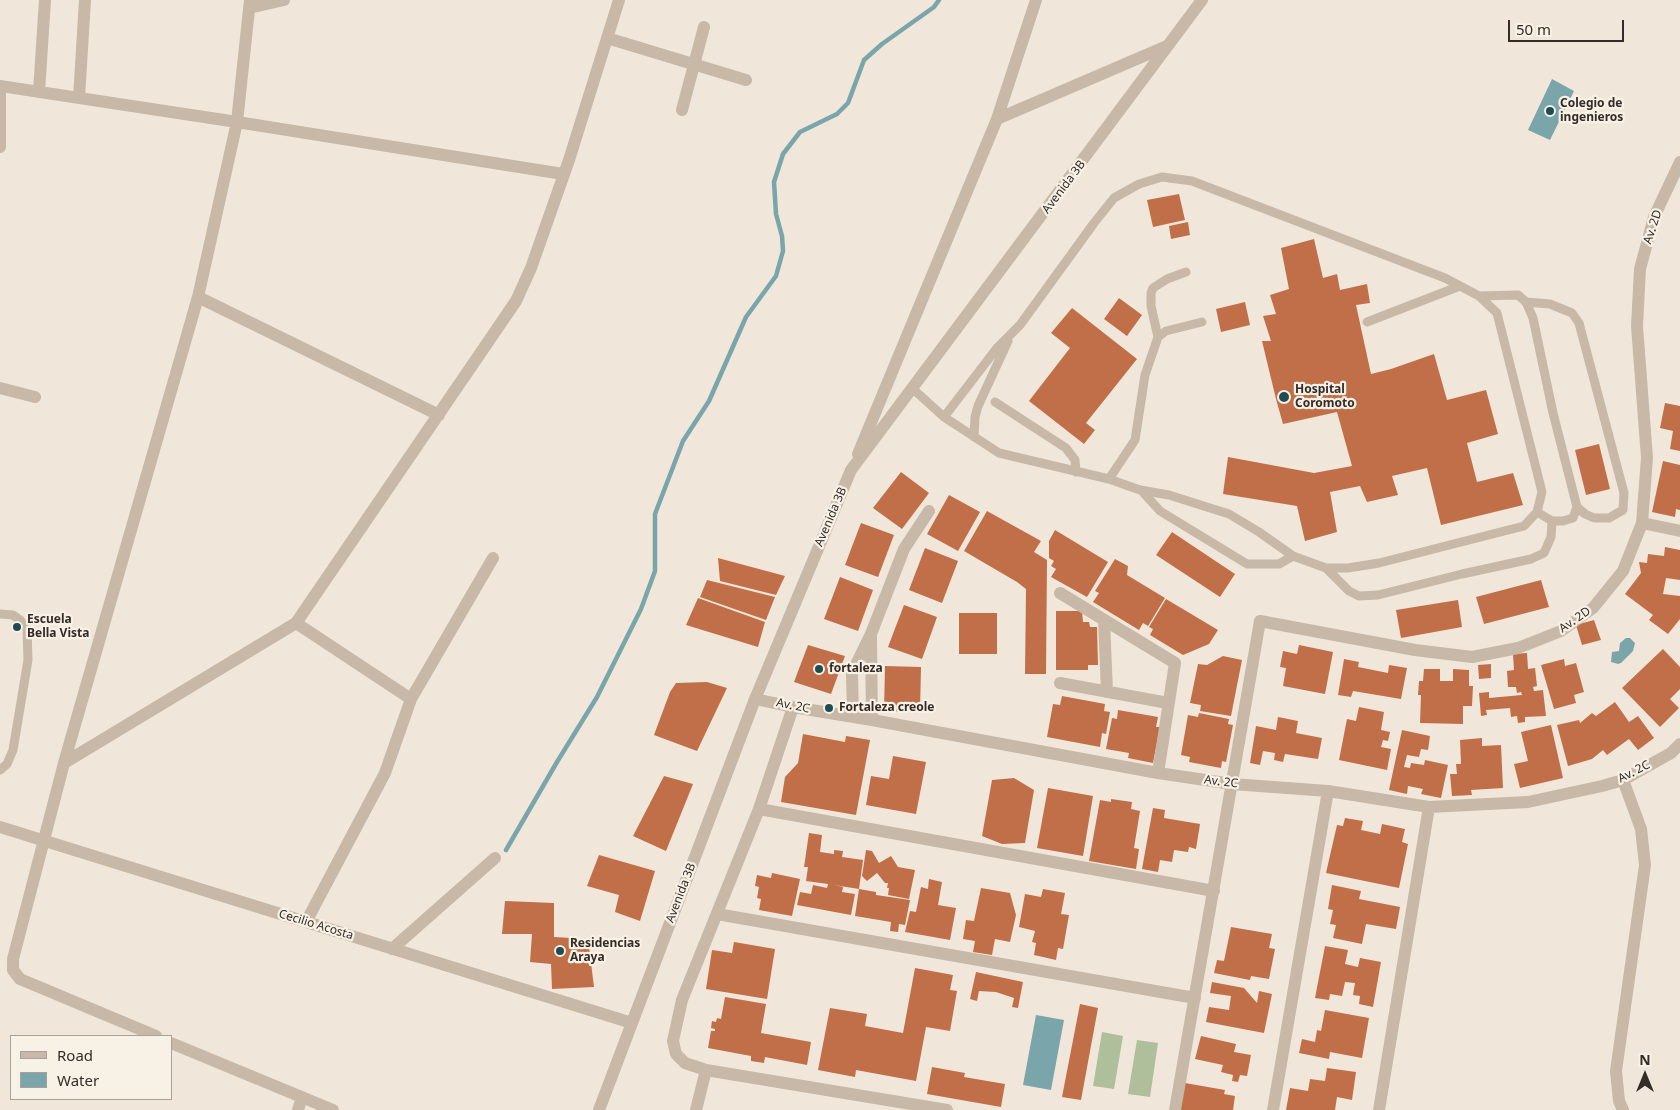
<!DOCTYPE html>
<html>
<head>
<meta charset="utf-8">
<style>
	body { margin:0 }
	#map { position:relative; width:1680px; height:1110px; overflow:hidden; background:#f0e7da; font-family:"Noto Sans",sans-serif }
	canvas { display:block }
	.legend { position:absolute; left:10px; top:1035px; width:162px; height:65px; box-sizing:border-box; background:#f8f1e6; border:1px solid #aaa29a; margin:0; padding:6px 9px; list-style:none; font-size:15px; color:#342c27 }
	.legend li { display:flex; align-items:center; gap:10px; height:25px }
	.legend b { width:25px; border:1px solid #aaa29a }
	.north { position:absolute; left:1620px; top:1050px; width:50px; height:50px; -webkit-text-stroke:4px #f8f1e6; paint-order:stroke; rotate:0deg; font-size:14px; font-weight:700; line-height:20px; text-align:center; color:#342c27 }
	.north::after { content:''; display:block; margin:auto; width:18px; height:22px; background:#342c27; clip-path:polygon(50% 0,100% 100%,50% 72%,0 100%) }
	.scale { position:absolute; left:1508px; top:20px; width:116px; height:22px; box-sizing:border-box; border:2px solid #342c27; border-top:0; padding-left:6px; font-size:15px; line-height:18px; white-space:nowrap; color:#342c27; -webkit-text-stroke:4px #f8f1e6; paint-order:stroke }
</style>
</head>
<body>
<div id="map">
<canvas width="1680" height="1110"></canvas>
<ul class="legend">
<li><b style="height:6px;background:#c7b8a7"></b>Road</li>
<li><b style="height:14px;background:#7aa5ab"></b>Water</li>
</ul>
<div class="north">N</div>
<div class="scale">50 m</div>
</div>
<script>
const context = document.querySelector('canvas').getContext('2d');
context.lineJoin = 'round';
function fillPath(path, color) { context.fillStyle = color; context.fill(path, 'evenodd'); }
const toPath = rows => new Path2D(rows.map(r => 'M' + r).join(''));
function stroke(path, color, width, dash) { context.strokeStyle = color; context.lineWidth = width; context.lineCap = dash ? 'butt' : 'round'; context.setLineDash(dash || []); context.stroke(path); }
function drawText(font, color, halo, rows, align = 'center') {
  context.font = font + ' "Noto Sans",sans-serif'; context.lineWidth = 4.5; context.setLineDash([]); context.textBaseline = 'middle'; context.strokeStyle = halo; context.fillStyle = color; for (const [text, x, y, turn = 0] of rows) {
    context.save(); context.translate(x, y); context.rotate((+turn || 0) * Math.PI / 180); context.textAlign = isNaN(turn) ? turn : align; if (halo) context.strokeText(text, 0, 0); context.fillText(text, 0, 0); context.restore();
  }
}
fillPath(toPath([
	[1102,1032,1123,1036,1114,1089,1093,1086],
	[1137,1040,1158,1043,1150,1097,1128,1094]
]), '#afbe9b');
fillPath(toPath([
	[1552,79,1574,91,1550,140,1528,130],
	[1626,638,1630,638,1635,643,1633,651,1621,663,1618,664,1611,662,1612,652,1619,651,1620,643],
	[1036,1015,1064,1020,1051,1090,1023,1085]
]), '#7aa5ab');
stroke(toPath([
	[506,850,557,762,597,697,641,609,655,571,655,514,683,441,709,401,746,317,776,276,783,251,782,236,776,214,774,182,783,154,800,132,837,114,848,103,864,60,882,44,934,7,939,0]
]), '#7aa5ab', 4.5);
fillPath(toPath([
	[1179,194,1185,220,1153,227,1147,200],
	[1188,222,1190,235,1171,239,1169,226],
	[1314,239,1323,278,1337,274,1340,290,1367,284,1370,303,1356,305,1371,374,1391,369,1434,354,1447,400,1486,390,1498,434,1467,443,1477,482,1513,473,1523,505,1441,525,1427,468,1392,476,1398,495,1367,502,1360,486,1330,492,1337,532,1305,541,1297,506,1223,494,1228,457,1314,473,1352,466,1337,412,1283,424,1276,399,1262,341,1271,341,1263,316,1276,314,1270,295,1289,289,1281,248],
	[1119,298,1142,315,1127,336,1104,319],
	[1245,302,1250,325,1221,332,1216,309],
	[1072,308,1137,359,1086,423,1095,430,1084,444,1029,401,1070,348,1051,333],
	[1665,403,1680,406,1680,451,1670,449,1673,431,1660,428],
	[1599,444,1610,489,1586,495,1575,450],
	[1663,461,1680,465,1680,510,1676,509,1675,517,1652,512],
	[901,472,929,493,902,529,873,508],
	[949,495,980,512,958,551,927,534],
	[987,511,1041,541,1034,552,1047,560,1046,674,1025,674,1026,589,1017,582,964,551],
	[861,523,894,535,878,577,845,565],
	[1055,530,1108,562,1087,597,1051,577,1056,569,1051,566,1054,561,1049,558,1049,541],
	[1172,532,1235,574,1220,597,1156,555],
	[1665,547,1680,550,1680,580,1666,578,1663,594,1680,596,1680,619,1668,634,1649,620,1653,615,1625,594,1641,573,1639,562,1647,563,1648,554,1664,556],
	[925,548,958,561,942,603,909,590],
	[718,558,785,576,776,595,720,581],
	[1115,559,1128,566,1127,575,1165,598,1148,626,1143,623,1139,630,1093,602,1099,593,1095,591],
	[840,577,873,590,858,631,824,619],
	[707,580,775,597,766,620,700,597],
	[1541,580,1549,607,1484,624,1476,597],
	[698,598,765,622,758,647,686,625],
	[1166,599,1218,630,1209,644,1183,655,1150,635,1153,629,1149,627],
	[1458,600,1462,627,1401,638,1396,610],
	[904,605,937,617,922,659,888,647],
	[1056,611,1082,611,1083,622,1089,622,1090,627,1097,627,1098,665,1088,665,1088,670,1056,670],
	[959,613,997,613,997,654,959,654],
	[1594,620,1601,640,1582,645,1576,625],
	[808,645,845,656,831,694,794,682],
	[1299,645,1333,652,1325,694,1283,686,1286,668,1280,667,1283,651,1297,654],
	[1663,649,1680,667,1680,689,1670,699,1679,708,1660,727,1622,688],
	[1527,653,1528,669,1535,668,1537,686,1533,687,1534,691,1543,690,1546,716,1525,717,1525,722,1518,723,1517,716,1511,717,1510,708,1486,710,1487,715,1481,716,1479,693,1489,692,1489,698,1522,695,1521,692,1517,693,1516,687,1508,687,1507,671,1514,670,1513,654],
	[1223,656,1242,660,1231,716,1200,711,1201,705,1190,703,1198,664,1207,665],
	[1344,659,1359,662,1358,667,1388,673,1389,665,1407,668,1401,699,1353,691,1351,697,1338,695],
	[1564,659,1565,666,1576,663,1584,692,1574,695,1576,703,1554,709,1541,665],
	[1491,664,1491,678,1479,679,1478,665],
	[885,666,921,667,920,712,884,711],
	[1424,669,1440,669,1440,681,1453,681,1453,669,1469,670,1469,686,1473,686,1472,706,1463,706,1463,724,1420,723,1421,695,1418,695,1419,681,1423,681],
	[707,682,727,688,697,751,654,735,670,692,676,683],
	[1062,696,1105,704,1104,711,1110,712,1106,734,1102,733,1100,747,1047,737,1053,704,1060,705],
	[1615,702,1629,722,1638,716,1654,738,1638,750,1629,739,1607,755,1603,750,1592,759,1568,766,1557,725,1579,720,1580,723,1592,713,1596,716],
	[1359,707,1384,712,1381,730,1390,732,1388,741,1383,740,1381,747,1391,749,1387,770,1339,760,1347,719,1356,721],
	[1118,710,1158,717,1156,727,1160,727,1153,763,1128,758,1129,753,1106,749,1112,718,1117,719],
	[1199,713,1229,719,1228,724,1233,725,1226,762,1222,761,1221,768,1189,762,1190,757,1181,755,1188,715,1198,717],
	[1278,717,1298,721,1296,733,1322,738,1318,759,1285,754,1283,762,1274,760,1275,753,1263,751,1260,765,1250,763,1256,726,1276,730],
	[1551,725,1563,778,1520,788,1514,764,1528,761,1521,732],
	[1402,730,1430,736,1428,750,1421,749,1419,757,1407,755,1404,767,1410,768,1411,763,1424,765,1425,760,1448,765,1441,798,1421,794,1423,789,1408,786,1407,794,1389,790],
	[803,734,845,742,846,736,870,740,856,815,781,802,785,777,798,763],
	[1482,738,1482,746,1501,745,1503,788,1471,790,1472,795,1452,796,1450,774,1457,774,1456,764,1461,764,1460,740],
	[893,756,926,762,916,814,866,805,871,776,889,779],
	[664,776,693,784,666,851,633,836],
	[1014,778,1034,790,1025,843,1002,844,982,836,992,780],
	[1048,788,1093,796,1083,856,1037,848],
	[1111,799,1132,802,1131,809,1140,811,1134,848,1139,849,1136,869,1089,861,1100,800,1111,802],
	[1153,808,1165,810,1164,818,1200,824,1196,849,1189,847,1188,852,1174,850,1172,862,1160,860,1158,872,1142,869],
	[1345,818,1363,821,1361,830,1380,834,1382,824,1405,829,1402,842,1408,844,1399,888,1326,873,1337,825,1343,826],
	[809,833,822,835,820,852,834,854,834,850,843,851,842,857,863,860,859,889,834,885,843,887,842,892,855,894,851,915,797,905,800,892,811,894,813,885,827,888,828,884,806,881,808,867,804,867],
	[866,850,872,851,879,863,891,856,898,867,915,870,909,899,888,895,889,888,887,888,888,883,885,883,877,873,867,881,862,876],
	[599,855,655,871,640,921,615,912,619,895,587,886],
	[772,873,800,879,792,916,759,910,761,899,757,898,759,887,755,886,757,875,771,878],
	[929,879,942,882,938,905,956,908,950,940,905,932,910,911,916,912,921,887,928,889],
	[1332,885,1361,891,1359,899,1400,907,1396,929,1366,924,1362,944,1333,938,1336,925,1330,924,1333,910,1328,909],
	[981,888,1010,893,1016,915,1010,942,995,939,992,955,973,952,975,941,963,939,966,920,974,921],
	[859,889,876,892,876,895,910,900,905,925,899,924,898,932,890,931,891,922,855,916],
	[1043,889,1065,893,1061,914,1069,915,1063,949,1058,948,1056,960,1034,955,1036,943,1032,942,1035,931,1019,927,1025,894,1041,897],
	[505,901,554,903,554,937,588,939,594,987,552,989,551,964,530,962,532,934,502,934],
	[1231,927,1272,934,1269,948,1275,949,1269,979,1251,976,1250,980,1214,973,1217,960,1224,961],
	[734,942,775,949,767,999,706,989,712,950,732,953],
	[1325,946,1348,950,1345,964,1358,967,1360,958,1381,962,1373,1007,1359,1004,1360,996,1353,995,1355,983,1345,982,1342,996,1330,994,1329,1000,1315,998],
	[915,968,953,975,950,990,957,991,950,1031,926,1027,916,1081,856,1070,855,1077,818,1070,830,1008,867,1014,865,1026,903,1033],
	[976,972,1023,982,1018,1008,1012,1007,1014,998,996,992,979,991,977,1001,970,999],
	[1212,982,1244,988,1257,1003,1259,991,1272,994,1264,1033,1206,1022,1209,1007,1229,1010,1231,996,1210,993],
	[725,997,766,1004,761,1033,811,1042,807,1065,765,1057,764,1063,751,1061,751,1056,708,1048,711,1031,715,1031,715,1029,711,1028,712,1021,716,1022,717,1018,721,1019],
	[1080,1004,1098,1008,1081,1100,1062,1097],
	[1325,1010,1369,1018,1362,1058,1330,1052,1329,1059,1299,1053,1302,1039,1315,1042,1317,1030,1321,1031],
	[1201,1036,1236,1044,1234,1052,1251,1055,1247,1076,1240,1075,1238,1082,1232,1081,1233,1075,1221,1072,1223,1065,1195,1059],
	[932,1067,965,1073,964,1077,1005,1084,1001,1107,927,1094],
	[1327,1068,1356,1072,1352,1100,1337,1097,1335,1110,1286,1110,1290,1088,1308,1091,1310,1079,1325,1081],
	[1185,1083,1225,1090,1224,1094,1235,1096,1233,1110,1180,1110]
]), '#c06f48');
stroke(toPath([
	[1479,296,1518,295,1526,302,1533,318,1553,413,1577,507,1573,518,1563,521,1552,521,1537,512],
	[1526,302,1550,304,1572,313,1579,323,1624,493,1623,510,1609,518,1594,518,1585,514,1577,507],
	[1367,322,1460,286],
	[1158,337,1151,306,1151,293,1153,288,1167,279,1186,272],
	[913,389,944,417,999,453,1109,479,1140,490,1169,495,1229,514,1259,532,1293,556,1326,568,1348,568,1379,563,1524,526,1537,512,1542,492,1497,313,1479,296,1445,278,1192,181,1162,177,1139,184,1114,198,1094,223,1020,325,997,348,944,417],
	[995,402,1066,448,1075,460,1076,472],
	[974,437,975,417,978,406,1008,341],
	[1109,479,1135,440,1145,375,1158,337,1166,331,1202,322],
	[1141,490,1160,511,1247,564,1279,564,1293,556],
	[1326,568,1349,591,1359,596,1378,595,1462,574,1531,559,1544,553,1551,537,1552,521],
	[0,614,13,615,20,620,27,628,28,660,13,750,7,764,0,770]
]), '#c7b8a7', 9);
stroke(toPath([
	[249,8,284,0],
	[607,38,746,80],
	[0,86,237,122,250,0],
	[39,92,45,0],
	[79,98,85,0],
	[682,110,704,27],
	[997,119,1036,0],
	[0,147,0,86],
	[198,297,439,415],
	[0,388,35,397],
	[858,454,997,119,1167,46],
	[1642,523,1680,531],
	[1060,593,1175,663,1158,773],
	[1104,620,1107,692],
	[296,623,411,699],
	[871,637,872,720],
	[1060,683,1168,703],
	[755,699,793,707,872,720,1158,773,1232,784,1328,791,1429,807,1528,802,1602,786,1623,780,1671,753,1680,744],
	[793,707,759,809,682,1000,673,1041,676,1054,685,1063,706,1070,947,1110],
	[853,717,852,673,871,634,904,549,929,511],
	[64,763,296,623,516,301,531,268,569,160,619,0],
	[759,809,1214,891],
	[0,827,632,1023],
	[717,914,1195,998],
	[306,922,385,773,411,699,493,558],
	[392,949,495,858],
	[156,1036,20,979,13,970,13,959,64,763,198,297,237,122,563,174],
	[171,1043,333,1110],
	[298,1110,302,1097],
	[599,1110,755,699,851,470,1202,0],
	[696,1110,706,1070],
	[1175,1110,1260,621,1415,650,1472,657,1518,648,1561,631,1593,608,1623,571,1642,523,1647,458,1637,326,1640,269,1654,217,1680,162],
	[1273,1110,1328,791],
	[1379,1110,1429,807],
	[1623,1110,1619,1101,1616,1071,1645,865,1641,829,1623,780]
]), '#c7b8a7', 12);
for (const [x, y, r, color] of [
	[1550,111,5,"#1f4b53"],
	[1284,397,6,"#1f4b53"],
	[17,627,5,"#1f4b53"],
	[819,669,5,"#1f4b53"],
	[829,708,5,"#1f4b53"],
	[560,951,5,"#1f4b53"]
]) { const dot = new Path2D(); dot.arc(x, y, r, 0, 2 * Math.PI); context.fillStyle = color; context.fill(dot); stroke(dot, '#f8f1e6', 2); }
drawText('bold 12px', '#342c27', '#f8f1e6', [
	["Colegio de",1560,104],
	["ingenieros",1560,118],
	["Hospital",1295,390],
	["Coromoto",1295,404],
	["Escuela",27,620],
	["Bella Vista",27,634],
	["fortaleza",829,669],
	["Fortaleza creole",839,708],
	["Residencias",570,944],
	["Araya",570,958]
], 'left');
drawText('12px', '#342c27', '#f8f1e6', [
	["Avenida 3B",1064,187,-53],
	["Av. 2D",1653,227,-72],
	["Avenida 3B",831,517,-67],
	["Av. 2D",1575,620,-35],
	["Av. 2C",793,706,11],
	["Av. 2C",1634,772,-27],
	["Av. 2C",1221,782,7],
	["Avenida 3B",681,893,-69],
	["Cecilio Acosta",316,925,17]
]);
</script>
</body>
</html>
